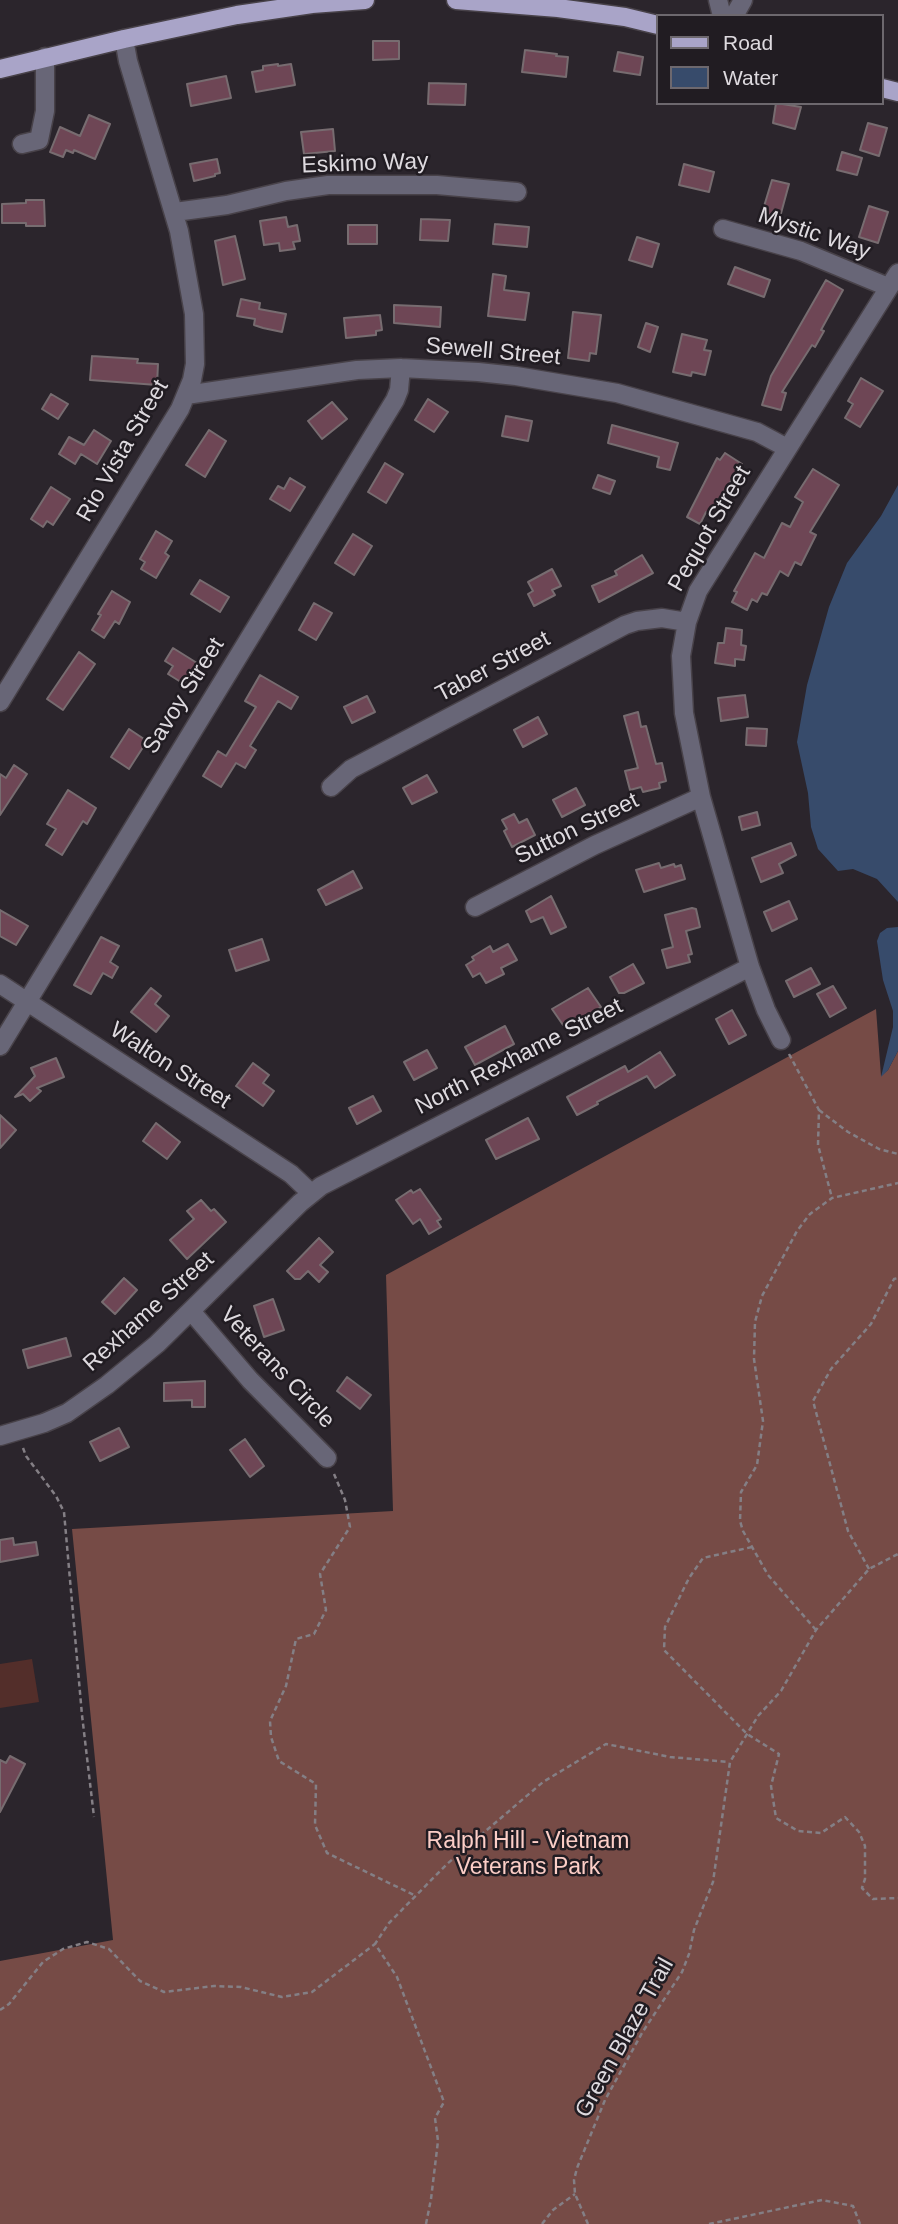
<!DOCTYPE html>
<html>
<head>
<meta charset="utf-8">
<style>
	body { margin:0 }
	#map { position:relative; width:898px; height:2224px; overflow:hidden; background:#2b252c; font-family:Helvetica,sans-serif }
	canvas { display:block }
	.legend { position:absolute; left:656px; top:14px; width:228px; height:91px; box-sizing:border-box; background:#211c22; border:2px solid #6d686e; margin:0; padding:9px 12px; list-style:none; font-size:21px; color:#dedadf }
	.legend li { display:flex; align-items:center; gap:14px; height:35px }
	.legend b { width:35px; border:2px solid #6d686e }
</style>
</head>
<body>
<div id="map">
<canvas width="898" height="2224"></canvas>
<ul class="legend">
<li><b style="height:9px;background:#a9a4c8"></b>Road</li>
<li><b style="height:19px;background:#374b6b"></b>Water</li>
</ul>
</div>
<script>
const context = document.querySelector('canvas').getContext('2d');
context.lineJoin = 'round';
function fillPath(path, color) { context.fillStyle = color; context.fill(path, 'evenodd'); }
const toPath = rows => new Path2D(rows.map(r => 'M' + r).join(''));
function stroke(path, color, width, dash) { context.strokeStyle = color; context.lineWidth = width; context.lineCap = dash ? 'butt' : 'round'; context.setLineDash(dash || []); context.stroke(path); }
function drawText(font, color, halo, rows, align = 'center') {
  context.font = font + ' Helvetica,sans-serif'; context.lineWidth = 5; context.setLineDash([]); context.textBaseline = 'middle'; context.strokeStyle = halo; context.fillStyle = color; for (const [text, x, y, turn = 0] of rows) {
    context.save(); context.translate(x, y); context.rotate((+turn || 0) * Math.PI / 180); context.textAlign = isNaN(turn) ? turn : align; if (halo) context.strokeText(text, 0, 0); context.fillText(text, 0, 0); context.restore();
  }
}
fillPath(toPath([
	[32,1659,39,1702,0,1708,0,1664]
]), '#532e2a');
fillPath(toPath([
	[876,1009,881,1076,888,1070,898,1051,898,2224,0,2224,0,1961,113,1940,72,1529,393,1511,386,1275]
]), '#764b46');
fillPath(toPath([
	[898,485,898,902,877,879,853,869,838,871,818,849,811,827,808,793,797,742,807,685,829,607,847,563,881,516],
	[898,927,898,1051,888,1070,881,1077,893,1027,893,1011,883,980,877,941,880,933,887,928]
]), '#374b6b');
const building = toPath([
	[373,41,399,41,399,59,373,60,373,41],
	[525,50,557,54,556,56,568,57,566,77,522,72,525,50],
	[618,52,643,57,640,75,614,71,618,52],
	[278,64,278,66,291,64,295,85,256,92,252,72,263,70,263,66,278,64],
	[226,76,231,98,191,106,187,84,226,76],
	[429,83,466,84,465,105,428,104,429,83],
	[776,103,801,107,795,129,773,123,776,103],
	[89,115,110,124,95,159,74,150,73,153,66,150,63,157,50,152,60,127,80,136,89,115],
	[868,123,887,128,879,156,860,150,868,123],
	[333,129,335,151,304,154,301,132,333,129],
	[842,152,862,158,857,175,837,170,842,152],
	[217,159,220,173,215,174,215,176,194,181,190,164,217,159],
	[684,164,714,172,709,192,679,185,684,164],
	[772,180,789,184,780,217,762,213,772,180],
	[26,200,44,200,45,226,26,226,26,223,2,223,2,204,26,203,26,200],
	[869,206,888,212,878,243,859,237,869,206],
	[286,217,288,227,297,225,300,241,293,242,295,249,280,251,279,243,264,245,260,221,286,217],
	[421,219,450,220,448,241,420,240,421,219],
	[495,224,529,227,527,247,493,244,495,224],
	[348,225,377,225,377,244,348,244,348,225],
	[235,236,245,279,223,285,215,241,235,236],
	[637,237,659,244,652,267,629,260,637,237],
	[735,267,770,280,764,297,728,284,735,267],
	[493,274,506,276,504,290,529,293,525,320,488,316,493,274],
	[826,280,843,290,821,330,824,331,815,347,812,345,782,392,786,393,781,410,762,405,771,376,826,280],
	[241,299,260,303,259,309,286,314,282,332,263,328,254,325,255,319,237,316,241,299],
	[394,305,441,307,440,327,394,323,394,305],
	[573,312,601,315,596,354,590,353,589,361,568,358,573,312],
	[380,315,382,330,376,331,376,335,346,338,344,318,380,315],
	[646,323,658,327,650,352,638,347,646,323],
	[682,334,707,340,704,350,711,351,705,375,692,372,691,376,673,372,682,334],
	[92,356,138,359,137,363,158,364,157,385,90,380,92,356],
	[861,378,883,391,860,427,845,418,853,404,848,401,861,378],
	[51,394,68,404,58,419,42,409,51,394],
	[428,399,448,412,434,432,415,420,428,399],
	[332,402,347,419,322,439,308,421,332,402],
	[506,416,532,421,528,441,502,436,506,416],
	[612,425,678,443,670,470,657,467,659,457,608,443,612,425],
	[94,430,111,441,97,464,81,454,75,464,59,454,69,437,84,445,94,430],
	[209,430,226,441,205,477,186,465,209,430],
	[725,453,742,464,724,492,727,494,715,517,706,512,700,524,687,517,717,458,720,460,725,453],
	[385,463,403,474,386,503,368,492,385,463],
	[813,469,839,485,810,532,816,535,801,565,795,562,788,576,780,571,767,595,762,593,757,602,752,599,747,610,732,602,737,592,734,591,755,553,764,558,782,523,790,527,803,502,795,497,813,469],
	[598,475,615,481,610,494,593,488,598,475],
	[290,478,305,487,290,511,270,499,278,486,284,489,290,478],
	[51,487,70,499,53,525,47,521,43,527,31,519,51,487],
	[156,531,172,541,165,553,169,556,156,578,141,569,145,562,140,559,156,531],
	[353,534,372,546,354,575,335,563,353,534],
	[642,555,653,573,599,602,592,586,617,575,615,571,642,555],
	[552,569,561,586,552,590,555,595,534,606,528,594,533,591,528,582,552,569],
	[200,580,229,597,220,612,191,594,200,580],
	[112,591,130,602,119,624,115,621,104,638,92,630,101,615,98,614,112,591],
	[314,603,332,613,316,640,299,630,314,603],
	[726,628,742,630,741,645,746,646,744,660,735,659,735,666,715,663,718,643,724,643,726,628],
	[173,648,197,663,184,684,168,674,173,666,165,661,173,648],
	[79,652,95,664,63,710,47,699,79,652],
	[260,675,298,697,291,709,278,701,250,746,256,750,245,768,236,763,221,787,203,776,218,751,226,756,256,707,245,701,260,675],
	[745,695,748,717,721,721,718,698,745,695],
	[367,696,375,712,352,723,344,707,367,696],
	[638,712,641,727,646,726,656,764,662,763,666,781,659,783,660,788,643,792,641,787,630,790,625,771,638,768,624,716,638,712],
	[538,717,547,734,523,747,514,730,538,717],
	[747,728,767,729,766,746,746,745,747,728],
	[129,729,147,741,129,769,111,757,129,729],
	[14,765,27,774,0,815,0,774,6,778,14,765],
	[427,775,437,792,412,804,403,788,427,775],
	[576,788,585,805,562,817,553,800,576,788],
	[68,790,96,808,87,824,83,821,62,855,46,845,56,829,47,824,68,790],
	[757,812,760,825,742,830,739,817,757,812],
	[514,814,519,823,527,819,535,835,512,847,504,831,507,829,502,820,514,814],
	[791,843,796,855,779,864,783,873,761,882,752,858,791,843],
	[659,863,661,868,674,864,675,867,681,865,685,879,644,892,636,870,659,863],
	[353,871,362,888,326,905,318,890,353,871],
	[551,896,566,927,551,934,543,917,531,922,526,911,551,896],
	[789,901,797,919,772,931,764,912,789,901],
	[692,908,696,909,700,927,686,931,692,954,688,955,690,962,667,968,662,950,673,947,665,915,692,908],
	[0,910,28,926,16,945,0,936,0,910],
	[101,937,119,946,110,962,118,967,112,978,103,973,91,994,74,985,101,937],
	[262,939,269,960,236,971,229,950,262,939],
	[508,944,517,960,501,968,504,974,486,983,480,973,473,977,466,965,474,960,472,957,490,946,493,952,508,944],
	[633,964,644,983,624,993,619,993,610,977,633,964],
	[811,968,820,984,794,997,786,981,811,968],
	[833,986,846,1008,830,1017,817,994,833,986],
	[151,988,161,996,155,1004,169,1016,156,1032,131,1012,151,988],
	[588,988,601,1007,576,1023,573,1018,563,1025,552,1009,588,988],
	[732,1010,746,1035,729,1044,716,1019,732,1010],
	[505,1026,514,1044,475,1065,465,1047,505,1026],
	[427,1050,437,1068,414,1080,404,1062,427,1050],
	[660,1052,675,1075,655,1088,647,1076,597,1102,598,1104,577,1115,567,1097,625,1066,628,1072,660,1052],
	[56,1058,64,1077,37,1088,41,1091,30,1101,23,1094,15,1097,35,1076,31,1068,56,1058],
	[253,1063,269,1075,263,1083,274,1091,263,1106,236,1086,253,1063],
	[373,1096,381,1111,357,1124,349,1108,373,1096],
	[0,1115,16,1130,0,1148,0,1115],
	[528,1118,539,1139,496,1159,486,1140,528,1118],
	[156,1123,180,1142,167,1159,143,1141,156,1123],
	[420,1189,441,1219,437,1221,441,1227,429,1234,420,1219,413,1224,396,1200,411,1190,413,1193,420,1189],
	[201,1200,211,1211,214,1209,226,1222,187,1259,170,1240,194,1219,187,1211,201,1200],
	[319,1238,333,1252,320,1265,328,1272,319,1282,308,1271,300,1279,295,1279,287,1271,319,1238],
	[124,1278,137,1290,115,1314,102,1302,124,1278],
	[273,1299,284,1330,264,1337,254,1306,273,1299],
	[66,1338,71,1356,28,1368,23,1350,66,1338],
	[347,1377,371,1395,360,1409,337,1391,347,1377],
	[205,1381,205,1407,192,1407,192,1400,164,1401,164,1383,205,1381],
	[119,1428,129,1447,100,1461,90,1442,119,1428],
	[245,1439,264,1466,250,1477,230,1450,245,1439],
	[13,1538,14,1545,36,1542,38,1555,0,1562,0,1540,13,1538],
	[10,1756,25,1764,0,1812,0,1760,6,1763,10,1756]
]);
fillPath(building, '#6e4655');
stroke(building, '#776c70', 2);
const minor = toPath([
	[718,0,722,16],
	[734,16,743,0],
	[22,144,39,140,45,111,45,57],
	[175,212,227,205,286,191,328,185,437,185,517,192],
	[723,229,801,251,888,287],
	[186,395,357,370,401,368,478,372,516,376,617,393,757,432,787,448],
	[0,702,180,409,192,380,195,364,194,314,179,231,128,61,124,39],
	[331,787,351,769,625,625,637,621,662,618,687,622],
	[475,907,595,845,701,797],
	[0,984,291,1174,311,1193],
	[781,1040,766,1010,750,967,701,797,684,713,681,656,687,622,698,591,898,273],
	[0,1046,395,400,399,390,401,368],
	[191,1311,250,1380,327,1458],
	[0,1436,44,1423,67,1413,107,1385,157,1344,300,1203,321,1186,750,967]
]);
const major = toPath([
	[456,0,558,8,625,17,658,25],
	[0,69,124,39,237,15,312,4,365,0],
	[882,88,898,92]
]);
stroke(minor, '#484249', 21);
stroke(major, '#484249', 21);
stroke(toPath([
	[789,1054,819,1110,818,1145,832,1198],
	[819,1110,848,1132,879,1149,898,1154],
	[23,1448,26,1456,56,1496,64,1512,82,1715,94,1817],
	[334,1474,345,1500,350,1527,320,1574,326,1610,314,1634,296,1639,286,1686,270,1721,271,1737,279,1761,316,1784,315,1825,327,1853,416,1896],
	[752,1547,703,1558,689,1578,665,1627,664,1650,747,1734,779,1754,771,1786,776,1818,798,1831,821,1833,845,1817,859,1832,865,1846,865,1879,862,1888,873,1899,898,1898],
	[869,1569,848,1531,813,1401,831,1369,871,1324,894,1279,898,1278],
	[816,1630,768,1575,743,1531,740,1521,741,1492,757,1465,763,1421,754,1359,755,1322,762,1296,797,1231,810,1214,832,1198,898,1183],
	[0,2010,9,2004,43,1962,63,1949,87,1942,109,1949,140,1981,164,1992,214,1986,241,1987,282,1997,312,1992,375,1944],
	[426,2224,431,2199,438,2141,435,2118,444,2102,397,1977,375,1944,389,1923,447,1864,543,1782,606,1744,670,1757,729,1762],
	[542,2224,553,2210,575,2194],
	[588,2224,575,2194,574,2180,577,2168,605,2100,642,2033,682,1972,689,1954,694,1930,713,1882,730,1762,758,1716,781,1691,816,1630,869,1569,898,1554],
	[709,2224,822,2200,853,2206,860,2224]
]), '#847f85', 2.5, [5, 3.5]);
stroke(minor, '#686677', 18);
stroke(major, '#a9a4c8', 18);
drawText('23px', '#dedadf', '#211c22', [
	["Eskimo Way",365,164,-2],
	["Mystic Way",814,234,19],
	["Sewell Street",493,352,5],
	["Rio Vista Street",123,451,-60],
	["Pequot Street",710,529,-60],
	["Taber Street",493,667,-28],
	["Savoy Street",184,696,-58],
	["Sutton Street",577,829,-26],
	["North Rexhame Street",519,1057,-27],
	["Walton Street",170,1066,33],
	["Rexhame Street",149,1312,-42],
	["Veterans Circle",277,1368,47],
	["Green Blaze Trail",625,2038,-61]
]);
drawText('23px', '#fccec7', '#211c22', [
	["Ralph Hill - Vietnam",528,1842],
	["Veterans Park",528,1868]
]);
</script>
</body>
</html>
